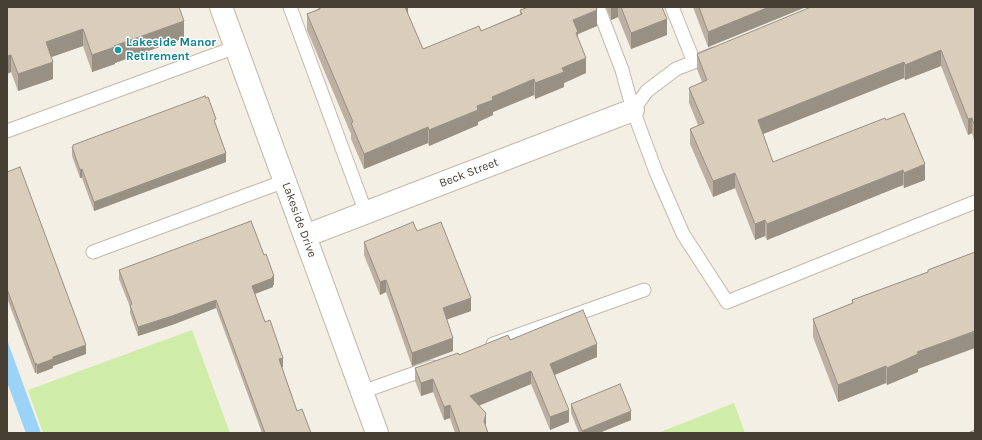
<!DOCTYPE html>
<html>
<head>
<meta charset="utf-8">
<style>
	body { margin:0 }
	#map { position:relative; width:982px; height:440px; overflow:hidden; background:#f4efe4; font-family:Karla,sans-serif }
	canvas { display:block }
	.frame { position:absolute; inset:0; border:8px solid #473f33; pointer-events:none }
</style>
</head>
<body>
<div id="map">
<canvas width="982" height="440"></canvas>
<div class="frame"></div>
</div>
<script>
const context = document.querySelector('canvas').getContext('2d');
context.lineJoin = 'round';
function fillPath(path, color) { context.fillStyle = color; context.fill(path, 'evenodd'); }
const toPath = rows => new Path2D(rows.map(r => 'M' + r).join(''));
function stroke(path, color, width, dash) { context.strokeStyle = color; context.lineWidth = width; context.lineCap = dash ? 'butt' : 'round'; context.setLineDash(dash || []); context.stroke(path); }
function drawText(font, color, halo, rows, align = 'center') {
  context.font = font + ' Karla,sans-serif'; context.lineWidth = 3; context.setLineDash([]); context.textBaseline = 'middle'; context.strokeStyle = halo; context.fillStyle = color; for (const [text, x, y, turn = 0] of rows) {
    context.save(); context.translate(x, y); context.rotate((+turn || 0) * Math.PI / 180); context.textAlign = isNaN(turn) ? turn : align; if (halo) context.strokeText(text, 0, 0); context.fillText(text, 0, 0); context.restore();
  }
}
fillPath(toPath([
	[192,330,230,433,43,433,28,390],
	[734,403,745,433,658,433]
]), '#cfeca8');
fillPath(toPath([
	[7,340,41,433,26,433,7,382]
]), '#9ad3f7');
const service = toPath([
	[290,7,366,213],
	[598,7,622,70,633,110,656,172,683,234,727,302,975,202],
	[672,7,694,62],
	[633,110,647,91,676,69,714,54],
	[7,131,236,47],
	[93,252,285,181],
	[493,344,644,290],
	[362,392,432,367]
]);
const minor = toPath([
	[305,236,633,110]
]);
const tertiary = toPath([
	[221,7,377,433]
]);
stroke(service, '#c3b9a9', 15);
stroke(minor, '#c3b9a9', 24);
stroke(tertiary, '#c3b9a9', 24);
stroke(service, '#fff', 13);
stroke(minor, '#fff', 22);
stroke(tertiary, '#fff', 22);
fillPath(toPath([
	[7,7,184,38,115,63,115,64,92,72,83,46,51,57,53,79,18,91,11,72,7,74],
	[318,7,408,7,408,15,423,49,481,31,520,14,520,10,597,26,578,34,578,39,586,73,564,83,564,87,535,99,534,95,493,112,493,115,478,122,478,125,429,146,428,143,364,169,351,139,351,134,307,30,307,14,318,9],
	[606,7,662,7,667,35,631,49,618,17,611,20],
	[693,7,806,7,708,47],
	[975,7,975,140,974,140,972,133,968,135,941,66,905,80,904,78,763,134,773,162,886,120,925,180,904,188,903,185,767,240,765,236,755,240,735,188,713,197,690,144,690,129,698,125,689,103,689,88,702,82,697,69,697,54],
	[216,125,226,162,94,211,82,178,80,178,72,156,72,147,73,147,73,145],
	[7,172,86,354,53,366,53,368,37,374,36,372,35,373,7,298],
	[417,231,471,311,446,319,453,351,412,366,386,292,380,295,364,255,364,242],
	[975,252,918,369,918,372,887,385,886,383,838,402,813,337,813,319,852,303,852,300,928,272,928,270],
	[119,270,274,285,273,285,273,287,255,294,265,322,283,367,282,367,297,411,311,433,262,433,216,308,172,325,138,336,130,313,130,307,119,279],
	[510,340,597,357,554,375,569,422,550,430,531,384,479,406,488,433,455,433,450,418,444,420,433,392,421,396,415,381,415,368,459,355],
	[571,404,631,420,599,433,579,433,571,413]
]), '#bbb0a1');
fillPath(toPath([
	[404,7,408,7,408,19],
	[611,7,618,7,618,17,611,20],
	[769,7,806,7,708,47,708,32],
	[597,10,597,26,578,34,578,48,573,20],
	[667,19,667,35,631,49,631,33],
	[184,21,184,38,115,63,115,64,92,72,92,55,114,46],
	[83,29,83,46,46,59,46,42],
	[941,50,941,66,905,80,905,65],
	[11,55,11,72,7,74,7,56],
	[586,58,586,73,564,83,564,87,535,99,535,83,562,68],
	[53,62,53,79,18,91,18,74],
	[904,62,904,78,758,136,758,120],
	[534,79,534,95,493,112,493,115,478,122,478,125,429,146,429,130,477,106,492,97],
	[972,118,972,133,968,135,968,119],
	[974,124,975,124,975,140,974,140],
	[428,127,428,143,364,169,364,154],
	[226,153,226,162,94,211,94,202],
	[925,164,925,180,904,188,904,173],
	[82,169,82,178,80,178,80,170],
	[903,170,903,185,767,240,767,224],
	[735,173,735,188,713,197,713,181],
	[765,220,765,236,755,240,755,224],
	[274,276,274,285,273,285,273,287,252,295,252,286],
	[386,280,386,292,380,295,380,282],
	[471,298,471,311,443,321,443,308],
	[216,300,216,308,172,325,138,336,138,327],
	[975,331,975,348,918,369,918,372,887,385,887,368,917,352],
	[453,338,453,351,412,366,412,353],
	[597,344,597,357,550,377,550,364],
	[86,345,86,354,53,366,53,368,37,374,37,365,53,357],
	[283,358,283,367,279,368,279,359],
	[36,363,36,372,35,373,35,364],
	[886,366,886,383,838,402,838,385],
	[531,371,531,384,470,409,470,396],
	[433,379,433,392,421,396,421,383],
	[450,405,450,418,444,420,444,407],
	[569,410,569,422,550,430,550,417],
	[631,411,631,420,599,433,582,433,582,431],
	[486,413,486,426,484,421]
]), '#989083');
const building = toPath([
	[7,7,179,7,184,21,114,46,115,47,92,55,83,29,46,42,53,62,18,74,11,55,7,56,7,7],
	[320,7,405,7,423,49,479,26,481,31,522,14,520,10,529,7,596,7,597,10,573,20,578,32,576,33,586,58,562,68,564,72,535,83,534,79,492,97,493,100,477,106,478,110,429,130,428,127,364,154,351,123,353,122,307,14,320,9,320,7],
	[621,7,662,7,667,19,631,33,621,7],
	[699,7,769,7,708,32,699,7],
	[811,7,975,7,975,124,974,124,972,118,968,119,941,50,905,65,904,62,758,120,773,162,844,134,885,118,886,120,904,113,925,164,904,173,903,170,767,224,765,220,755,224,735,173,713,181,690,129,704,123,689,88,707,80,697,54,811,7],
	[205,96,206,98,208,97,216,119,214,120,226,153,94,202,82,169,80,170,72,147,73,147,73,145,205,96],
	[20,167,86,345,53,357,53,359,37,365,36,363,35,364,7,289,7,172,20,167],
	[251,221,264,255,266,254,274,276,272,277,273,278,252,286,265,322,270,320,283,358,279,359,297,411,302,409,311,433,265,433,216,300,172,316,138,327,130,305,132,304,119,270,251,221],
	[413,222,417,231,441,222,471,298,443,308,453,338,412,353,386,280,380,282,364,242,413,222],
	[975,252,975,331,917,352,918,354,887,368,886,366,838,385,813,319,853,303,852,300,928,272,928,270,975,252],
	[583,310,597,344,550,364,569,410,550,417,531,371,470,396,486,413,484,421,488,433,460,433,450,405,444,407,433,379,421,383,415,368,458,353,459,355,508,335,510,340,583,310],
	[620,384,631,411,582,431,571,404,620,384],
	[975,430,975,433,968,433,975,430]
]);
fillPath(building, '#d9cdbb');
stroke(building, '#989083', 1);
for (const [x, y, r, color] of [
	[118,50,4,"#0f9aa8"]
]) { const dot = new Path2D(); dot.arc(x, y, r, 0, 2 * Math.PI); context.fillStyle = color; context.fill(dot); stroke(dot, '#fff', 1.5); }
drawText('bold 12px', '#0d838f', '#fff', [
	["Lakeside Manor",126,43],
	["Retirement",126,57]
], 'left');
drawText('12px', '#473f33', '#fff', [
	["Beck Street",469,173,-21],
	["Lakeside Drive",299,220,70]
]);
</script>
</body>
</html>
